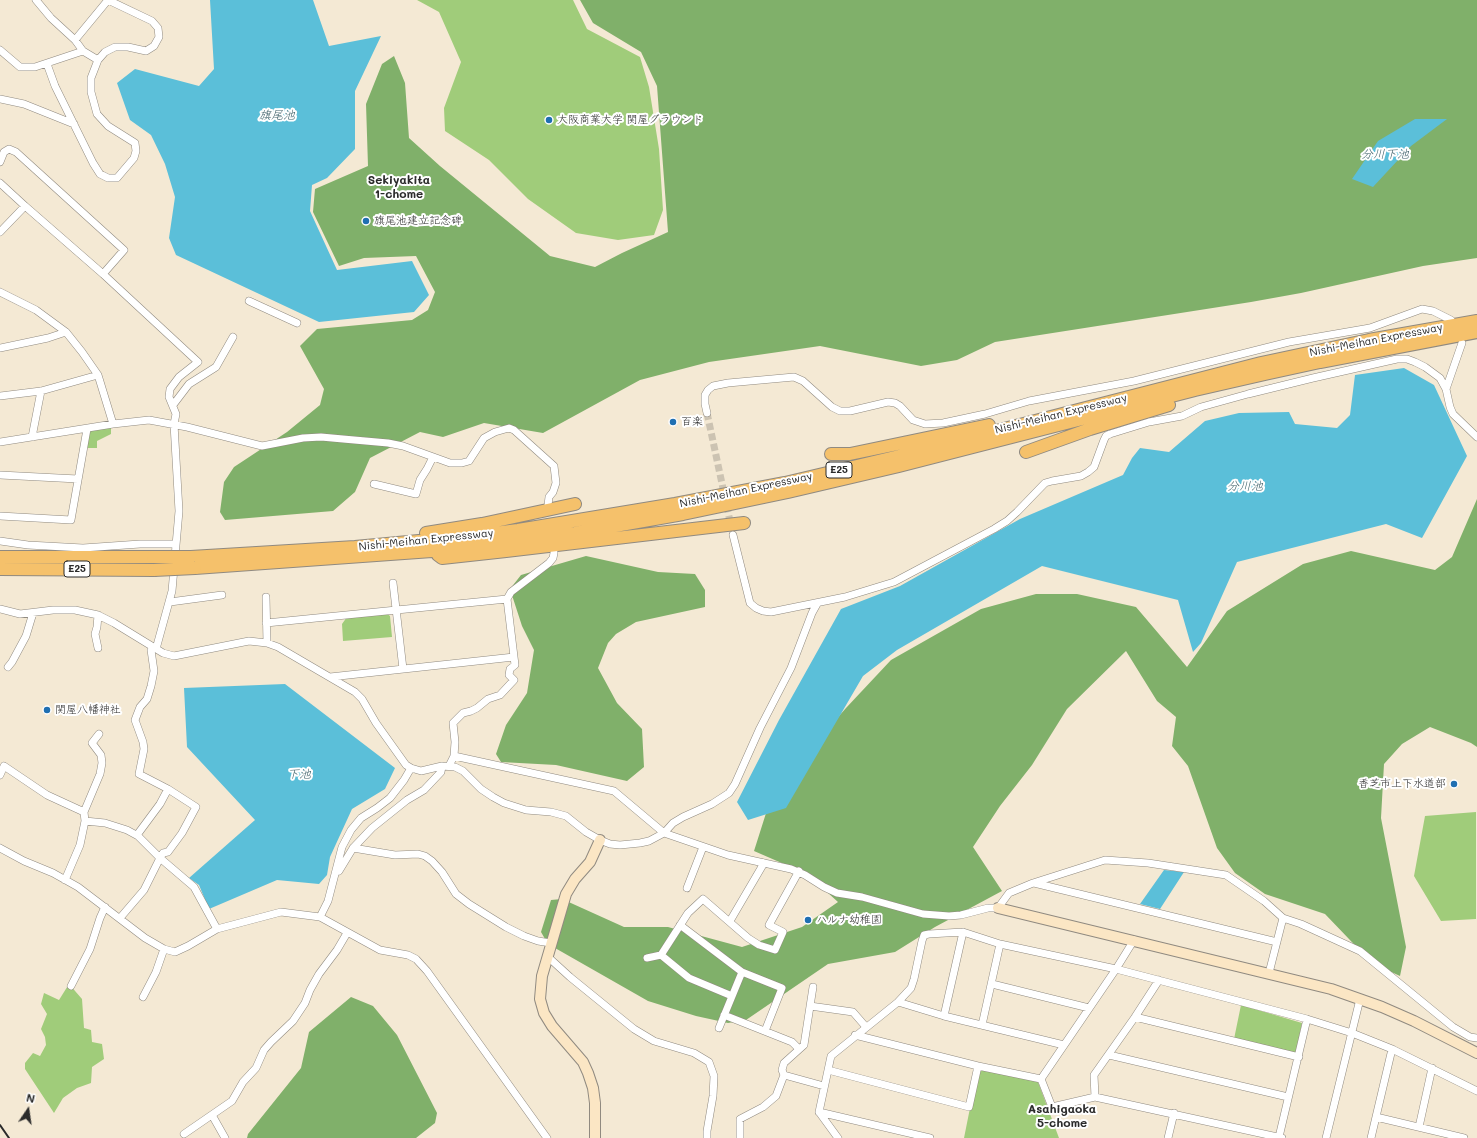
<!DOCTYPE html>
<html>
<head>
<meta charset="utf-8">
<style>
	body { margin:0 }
	#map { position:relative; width:1477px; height:1138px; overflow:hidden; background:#f4e9d4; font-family:Mali,sans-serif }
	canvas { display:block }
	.north { position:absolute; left:8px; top:1090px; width:40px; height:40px; -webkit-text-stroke:3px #fff; paint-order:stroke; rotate:13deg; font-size:11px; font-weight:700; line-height:16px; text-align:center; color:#2b2b2b }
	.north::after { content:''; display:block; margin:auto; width:14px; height:18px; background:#2b2b2b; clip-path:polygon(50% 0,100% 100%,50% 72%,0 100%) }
</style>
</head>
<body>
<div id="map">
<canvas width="1477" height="1138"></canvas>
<div class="north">N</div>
</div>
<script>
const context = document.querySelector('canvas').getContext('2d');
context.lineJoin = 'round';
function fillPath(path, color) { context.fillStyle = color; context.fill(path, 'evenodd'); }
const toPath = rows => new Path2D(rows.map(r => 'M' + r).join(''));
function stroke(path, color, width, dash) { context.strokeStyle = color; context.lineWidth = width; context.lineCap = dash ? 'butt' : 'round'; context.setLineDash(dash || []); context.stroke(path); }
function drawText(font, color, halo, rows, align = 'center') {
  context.font = font + ' Mali,"Klee One",sans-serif'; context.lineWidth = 4; context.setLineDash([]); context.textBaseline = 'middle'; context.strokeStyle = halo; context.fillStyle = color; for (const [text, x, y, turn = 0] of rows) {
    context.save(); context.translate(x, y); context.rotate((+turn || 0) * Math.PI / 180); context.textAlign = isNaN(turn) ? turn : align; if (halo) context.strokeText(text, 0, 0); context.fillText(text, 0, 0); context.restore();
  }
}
fillPath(toPath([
	[417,0,573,0,587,29,640,57,649,87,659,149,663,210,654,235,618,240,576,233,528,199,489,160,445,131,444,108,461,62,439,12],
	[111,426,111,434,97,441,97,448,85,448,88,431],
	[386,613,390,616,392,637,343,641,342,624,347,617],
	[1476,812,1476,919,1441,921,1414,876,1425,816],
	[69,984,82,999,84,1028,91,1030,92,1042,102,1044,104,1059,92,1067,91,1083,77,1088,63,1098,54,1113,25,1069,25,1063,33,1053,40,1056,46,1045,45,1037,41,1029,47,1014,41,1004,44,993,59,1000],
	[1241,1005,1302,1023,1296,1053,1234,1039],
	[978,1068,1038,1082,1059,1138,964,1138]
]), '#a0cc7a');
fillPath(toPath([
	[580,0,1477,0,1477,258,1423,266,1301,293,1251,302,995,342,957,360,921,366,820,346,709,362,640,380,543,433,484,423,443,437,420,432,370,458,355,492,333,511,225,520,220,512,224,482,234,467,287,432,320,405,324,389,300,346,317,329,412,320,428,310,435,292,416,256,364,258,339,266,313,212,315,189,368,166,366,104,382,64,394,56,405,83,409,138,440,166,550,256,595,267,622,253,668,232,657,86,641,52,593,23],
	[1477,499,1477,747,1471,743,1430,727,1402,744,1384,764,1381,818,1406,947,1400,976,1372,963,1325,914,1265,894,1235,873,1217,848,1188,766,1172,746,1176,717,1157,701,1126,651,1067,709,1032,765,1000,806,973,847,1002,891,935,927,895,952,828,964,746,1020,728,1023,696,1016,648,1001,548,944,541,932,551,900,562,899,624,927,668,927,742,947,802,927,838,902,807,874,754,851,767,810,804,756,846,708,891,660,981,609,1036,594,1077,594,1136,607,1187,667,1227,611,1303,564,1351,551,1435,570,1452,557],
	[586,556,658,572,695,574,705,590,705,607,636,622,616,634,608,643,598,668,617,703,642,729,644,767,627,781,556,765,501,762,496,754,506,725,527,693,534,650,522,626,510,589,521,575],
	[351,997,373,1006,397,1035,437,1113,435,1123,416,1138,247,1138,248,1134,301,1068,309,1032]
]), '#80b06a');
fillPath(toPath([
	[210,0,313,0,329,46,381,36,355,91,355,149,327,178,312,185,310,211,337,270,412,261,429,295,414,312,319,322,176,255,169,238,175,197,165,164,151,135,130,120,117,83,135,69,199,86,214,69],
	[1415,119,1447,119,1411,146,1373,187,1352,179,1378,141],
	[1404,368,1434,385,1467,456,1422,538,1386,524,1237,562,1201,643,1193,652,1178,600,1042,566,897,650,863,676,786,808,748,820,737,802,779,720,841,609,900,586,1020,519,1123,475,1132,458,1140,448,1169,452,1205,421,1239,413,1289,412,1295,424,1337,428,1350,415,1355,375],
	[285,684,395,768,385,789,352,809,330,857,327,875,319,884,277,880,209,909,199,885,189,878,255,820,187,747,184,688],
	[1164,870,1184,872,1160,909,1140,904]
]), '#5bbfd9');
stroke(toPath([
	[707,413,731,526]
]), '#ccc3b2', 7, [7, 3.5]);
const street = toPath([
	[36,0,51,18,75,40,83,51,98,60,91,78,91,92,97,114,108,126,135,143,136,151,134,158,117,178,108,178,100,174,93,163,55,86,47,64],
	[75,40,108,0,152,21,158,28,159,37,154,46,146,51,128,47,115,47,105,52,98,60],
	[0,50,20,67,35,67,83,51],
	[0,99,24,104,74,124],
	[0,162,4,152,9,149,16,152,124,250,103,274,198,362,179,377,170,389,169,397,176,414,174,424,179,511,172,591,156,649],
	[0,183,25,206,0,232],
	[25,206,103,274],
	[0,292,36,310,66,332,82,352,98,375,113,424],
	[249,301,297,323],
	[0,348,48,338,66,332],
	[1446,389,1462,343],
	[0,396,41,391,98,375],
	[173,405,189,384,216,367,233,337],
	[707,413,705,404,705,395,708,390,713,386,728,383,794,377,803,381,832,407,840,411,850,411,888,402,895,403,900,406,913,420,925,424,943,423,985,414,1029,401,1134,381,1289,342,1370,328,1422,309,1433,311,1451,320],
	[32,437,41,391],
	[0,442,113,424,149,420,187,427,262,446,303,438,321,437,343,439,388,443,403,446,450,463,462,463,469,461,484,438,495,432,509,428,514,430,554,466,556,483,553,492,549,497,548,505],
	[0,475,78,479],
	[374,484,416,494,420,480,427,469,433,457],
	[0,516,71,520,87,429],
	[733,535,750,603,756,608,763,611,771,612,845,597,894,582,994,529,1007,521,1017,512,1045,483,1052,481,1081,476,1088,472,1094,467,1104,440,1106,436,1110,434,1149,422,1182,416,1201,407,1248,394,1313,378,1397,359,1407,359,1415,362,1425,367,1440,378,1446,389,1450,407,1453,414,1477,437],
	[0,541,28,545,83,548,140,544,176,544],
	[393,583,403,669],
	[266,597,267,643],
	[170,602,222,595],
	[0,609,20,614,53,610,75,610,98,615,114,623,163,653,174,656,249,641,267,643,278,647,355,692,362,699,376,723,406,765,411,768,421,771,442,766,455,767,463,771,481,789,493,797,504,803,526,810,551,812,566,816,586,832,600,840,610,844,620,845,640,843,649,841,664,833,673,823,683,817,712,804,729,793,735,784,760,728,791,668,812,613,817,604],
	[266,623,507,599],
	[154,647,151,650,154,671,151,686,147,699,140,707,135,720,143,742,144,749,139,774,168,789,196,807,182,833,168,852,163,853,160,858,194,887,217,929],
	[98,648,95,634,97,627,98,615],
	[8,667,12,662,26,636,33,613],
	[330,677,514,657],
	[454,756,614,791,664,833,728,855,791,869,805,875,824,887,837,893,862,897,923,914,949,916,961,915,988,908,998,908,1009,893,1033,883,1105,860,1148,863,1226,875,1264,901,1283,918,1301,924,1360,951,1453,1027,1470,1037,1477,1038],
	[449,766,454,756,455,742,453,723,463,713,471,711,477,708,488,699,500,695,514,680,509,675,510,669,515,665,507,599,511,592,549,563,553,558,554,553],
	[0,775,4,766,47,795,84,812,85,821,80,845,65,880],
	[84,812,100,774,102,763,101,755,92,743,99,734],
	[85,821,105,823,127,830,138,836,160,858,144,890,120,918],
	[137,835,160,804,168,789],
	[0,848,24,861,53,873,78,887,145,938,164,949,175,952,188,946,217,929,281,912,320,917,380,950,408,955,416,959,427,971,547,1138],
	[353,848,395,855,418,854,425,856,432,861,442,872,456,894,469,904,506,927,524,936,538,941,551,943],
	[339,871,353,848,372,828,407,800,424,790,441,772,442,766],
	[1034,883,1277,942],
	[687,888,703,847],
	[320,917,328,901,342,847,351,830,361,818,377,808,390,798,404,780,411,768],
	[730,921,764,863],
	[680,925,742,972,782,988,765,1031],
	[661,955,688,913,703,899,748,938,759,945,775,950,783,932,769,925,799,871],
	[547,956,570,977,634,1029,654,1041,694,1053,709,1062,714,1076,713,1096,707,1131,707,1138],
	[647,958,661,955,689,978,732,996],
	[1269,973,1283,918],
	[992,984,1089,1008],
	[71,986,90,949,100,918,105,907],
	[143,997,156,972,164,949],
	[898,1002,944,1016,1064,1045],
	[810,1006,853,1012,866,1027],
	[724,1015,792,1042,799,1049],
	[944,1016,963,932],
	[1135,1017,1299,1057],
	[982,1025,1000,944],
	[719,1028,742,972],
	[855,1035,978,1066,1041,1079],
	[1109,1055,1288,1097],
	[828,1070,969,1107,978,1066],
	[784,1075,824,1086],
	[1041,1079,1052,1107,1095,1097,1282,1138],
	[1041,1079,1116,969,1134,940],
	[1095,1097,1094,1075,1135,1017,1159,980],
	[819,1112,930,1138],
	[212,1115,225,1138],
	[1376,1117,1464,1138],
	[1419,1127,1432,1068],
	[184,1134,232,1101,243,1082,256,1068,264,1050,271,1042,293,1021,305,1003,310,990,319,974,337,950,347,933],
	[1279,1137,1307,1019],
	[740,1138,740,1119,763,1107,776,1096,784,1075,782,1070,784,1063,804,1045,813,987],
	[838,1138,819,1112,831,1056,898,1002,911,988,914,979,922,941,924,935,929,934,963,932,1000,944,1116,969,1307,1019,1352,1033,1392,1049,1477,1091],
	[1168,1138,1174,1113],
	[1326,1138,1360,999],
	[1371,1138,1392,1049]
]);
const secondary = toPath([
	[998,908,1331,989,1382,1007,1414,1021,1477,1053],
	[595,1138,595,1103,593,1088,588,1073,583,1062,552,1026,544,1013,540,999,542,976,566,894,575,879,590,862,600,840]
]);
const highway = toPath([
	[1026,452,1090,429,1169,405],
	[831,454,850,454,989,425],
	[426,533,482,524,575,504],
	[438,555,442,558,506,551,744,523],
	[0,557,153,557],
	[191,557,355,547,472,536,518,530,675,504,785,483,895,457,1261,363,1369,340,1477,321],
	[195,568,432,551,575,533,683,514,788,492,899,466,1195,390,1265,374,1320,362,1477,332],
	[0,569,154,570]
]);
stroke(street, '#908a80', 8);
stroke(secondary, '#908a80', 12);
stroke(highway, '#908a80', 14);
stroke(street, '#fff', 7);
stroke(secondary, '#fbe6c4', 10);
stroke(highway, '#f5c16b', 12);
stroke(toPath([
	[0,1125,9,1138]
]), '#2b2b2b', 2);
const highwayBridge = toPath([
	[153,557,191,557],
	[154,570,195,568]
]);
stroke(highwayBridge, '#908a80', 14, []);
stroke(highwayBridge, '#f5c16b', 12);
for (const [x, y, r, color] of [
	[549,120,4,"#1f6fb2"],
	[366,221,4,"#1f6fb2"],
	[673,422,4,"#1f6fb2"],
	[47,710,4,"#1f6fb2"],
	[1454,784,4,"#1f6fb2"],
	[808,920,4,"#1f6fb2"]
]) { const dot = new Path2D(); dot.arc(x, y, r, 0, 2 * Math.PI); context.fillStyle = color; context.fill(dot); stroke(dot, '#fff', 1.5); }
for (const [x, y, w] of [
	[839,470,26],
	[77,569,26]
]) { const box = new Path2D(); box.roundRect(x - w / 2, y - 8, w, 16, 3); context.fillStyle = '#fff'; context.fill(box); stroke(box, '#2b2b2b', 1); }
drawText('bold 10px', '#2b2b2b', null, [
	["E25",839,470],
	["E25",77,569]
]);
drawText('11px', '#2b2b2b', '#fff', [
	["大阪商業大学 関屋グラウンド",557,120],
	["旗尾池建立記念碑",374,221],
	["百楽",681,422],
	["関屋八幡神社",55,710],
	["香芝市上下水道部",1446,784,"right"],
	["ハルナ幼稚園",816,920]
], 'left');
drawText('11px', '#2b2b2b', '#fff', [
	["Nishi-Meihan Expressway",1376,340,-11],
	["Nishi-Meihan Expressway",1061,414,-14],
	["Nishi-Meihan Expressway",746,490,-12],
	["Nishi-Meihan Expressway",426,540,-6]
]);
drawText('italic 12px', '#3c5f68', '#fff', [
	["旗尾池",277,115],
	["分川下池",1385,154],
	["分川池",1245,486],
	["下池",299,774]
]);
drawText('bold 12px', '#2b2b2b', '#fff', [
	["Sekiyakita",399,180],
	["1-chome",399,194],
	["Asahigaoka",1062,1109],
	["5-chome",1062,1123]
]);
</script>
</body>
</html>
